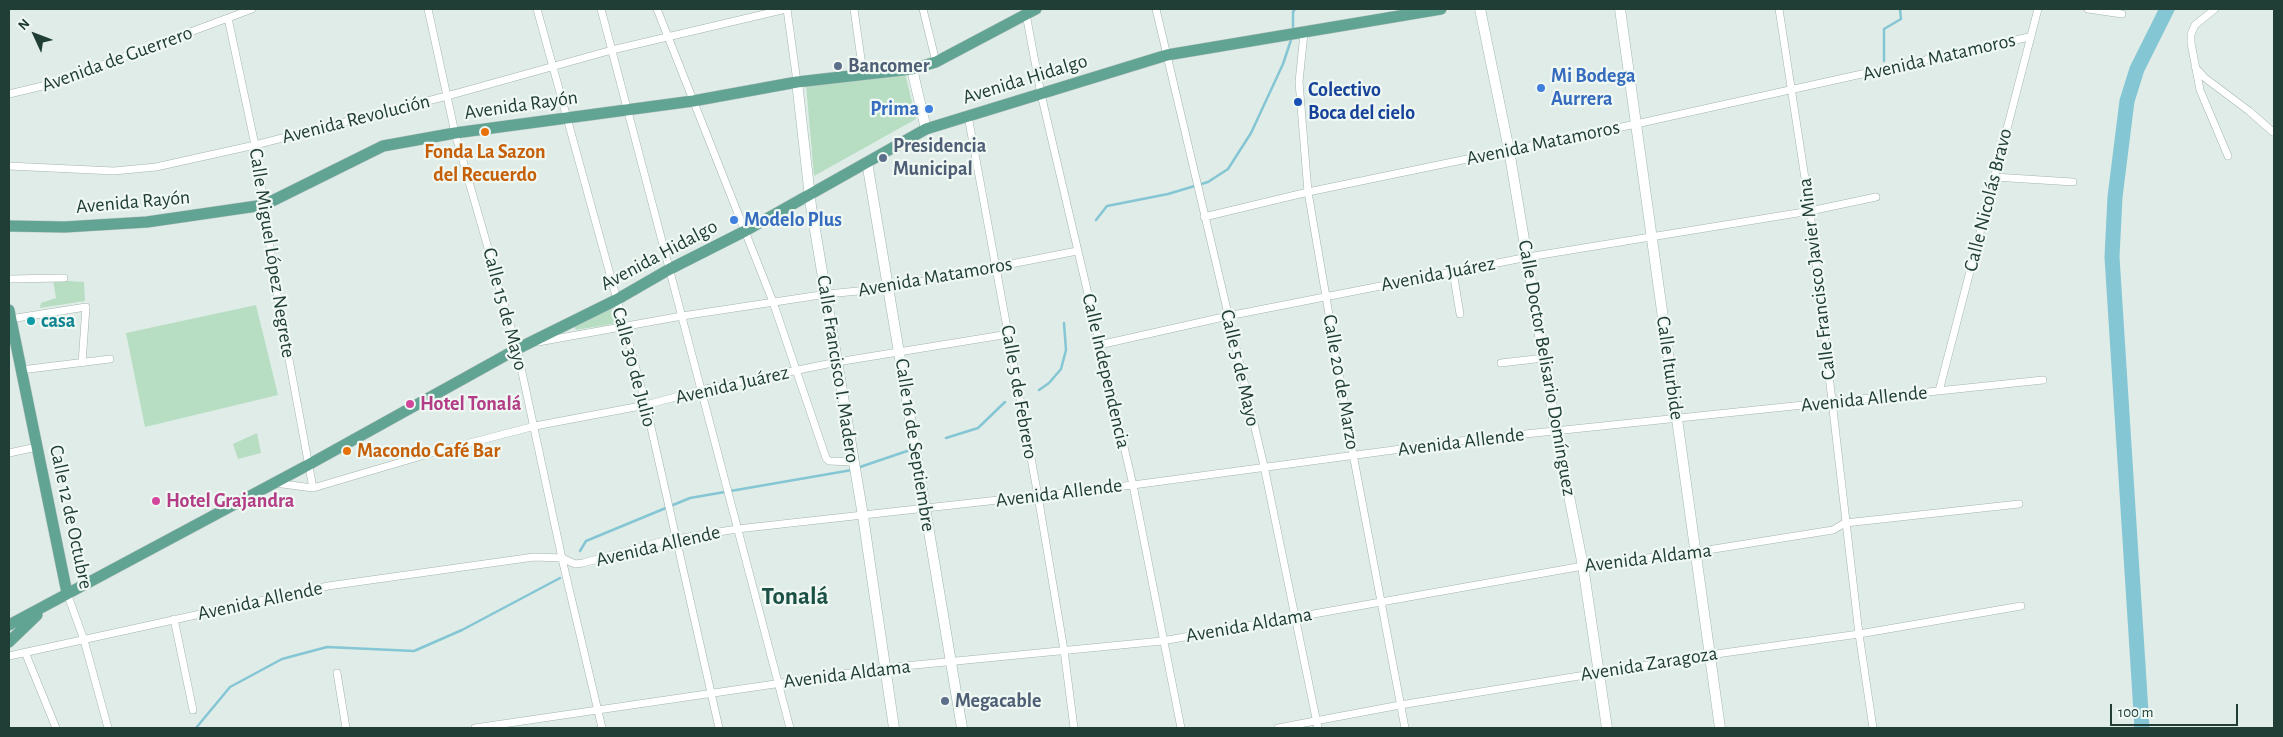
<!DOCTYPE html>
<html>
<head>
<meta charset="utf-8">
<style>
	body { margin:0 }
	#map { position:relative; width:2283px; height:737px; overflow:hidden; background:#e0ece7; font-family:"Alegreya Sans",sans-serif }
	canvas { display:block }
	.frame { position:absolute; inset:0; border:10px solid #203d36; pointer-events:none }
	.north { position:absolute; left:10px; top:10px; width:50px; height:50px; -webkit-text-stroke:4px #f0f8f4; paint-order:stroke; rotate:313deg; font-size:14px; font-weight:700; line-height:20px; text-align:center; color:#203d36 }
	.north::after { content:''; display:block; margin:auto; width:18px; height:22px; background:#203d36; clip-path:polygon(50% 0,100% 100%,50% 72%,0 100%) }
	.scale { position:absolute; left:2110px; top:704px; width:128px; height:22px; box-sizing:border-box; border:2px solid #203d36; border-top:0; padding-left:6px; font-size:15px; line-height:18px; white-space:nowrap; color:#203d36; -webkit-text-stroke:4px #f0f8f4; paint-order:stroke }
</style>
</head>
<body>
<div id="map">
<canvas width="2283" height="737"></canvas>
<div class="frame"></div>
<div class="north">N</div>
<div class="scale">100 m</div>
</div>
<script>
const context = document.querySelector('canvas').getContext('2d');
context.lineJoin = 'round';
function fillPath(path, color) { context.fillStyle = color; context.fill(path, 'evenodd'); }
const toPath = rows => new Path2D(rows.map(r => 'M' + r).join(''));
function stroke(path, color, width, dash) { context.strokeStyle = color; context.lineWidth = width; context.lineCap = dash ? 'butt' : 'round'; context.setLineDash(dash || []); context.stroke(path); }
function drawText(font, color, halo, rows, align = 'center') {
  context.font = font + ' "Alegreya Sans",sans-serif'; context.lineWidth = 4.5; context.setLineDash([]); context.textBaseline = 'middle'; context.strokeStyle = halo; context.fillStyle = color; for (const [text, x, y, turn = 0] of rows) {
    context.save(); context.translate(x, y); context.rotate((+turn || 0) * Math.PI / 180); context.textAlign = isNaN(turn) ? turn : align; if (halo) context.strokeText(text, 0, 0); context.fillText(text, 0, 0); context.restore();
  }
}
fillPath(toPath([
	[905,73,916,119,814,176,806,85],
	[53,280,84,282,85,301,40,308,41,303,56,298],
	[611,304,617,323,576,330,574,326],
	[256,305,278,395,145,427,126,333],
	[257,433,261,453,238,459,233,444]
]), '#b7dec3');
stroke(toPath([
	[1293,29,1293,12,1295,9],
	[1884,61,1884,29,1901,19,1900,9],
	[1096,220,1107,206,1168,194,1208,182,1228,169,1251,133,1283,64,1292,37],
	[1039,390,1049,383,1061,369,1066,350,1064,323],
	[946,438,978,428,1005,402],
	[857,468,910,450],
	[580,551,586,541,690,498,852,470],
	[196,728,230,687,282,659,327,647,414,651,462,630,560,578]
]), '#84c6d4', 2.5);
stroke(toPath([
	[2142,728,2112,257,2115,197,2127,101,2137,69,2167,9]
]), '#84c6d4', 15);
const street = toPath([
	[428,9,455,133,517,349,563,563,602,728],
	[537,9,646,405,719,728],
	[601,9,790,728],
	[657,9,773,302,826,458,829,461,853,462],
	[787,9,797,82],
	[854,9,863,73],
	[923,9,936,62],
	[1156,9,1264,466,1318,728],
	[1779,9,1810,211,1859,634,1873,728],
	[2088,9,2122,14],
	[2215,9,2195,25,2191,34,2191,43,2200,90,2228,156],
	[1026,14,1041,94,1133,485,1181,728],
	[228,18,255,145,278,300,313,488],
	[1304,33,1299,82,1308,192,1353,454,1405,728],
	[2195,67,2205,78,2249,111,2273,132],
	[9,94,51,84,252,9],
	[968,116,1038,496,1064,650,1074,728],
	[9,166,114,171,156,167,255,145,447,96,612,50,786,9],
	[1994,177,2073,182],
	[1204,217,1308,192,1636,124,2029,37],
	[1453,272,1460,314],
	[9,279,64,278],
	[10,319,86,307,82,363],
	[538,342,682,316,827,294,889,288,1077,251],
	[1099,345,1228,316,1528,257,1810,211,1876,197],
	[1501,363,1544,358],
	[21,370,110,359],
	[1939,391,2038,9],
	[9,453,37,447],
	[275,483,313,488,435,452,535,426,646,405,701,390,837,362,1009,334],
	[67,593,84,640,108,728],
	[174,619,193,710],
	[25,652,56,728],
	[9,656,328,586,534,557,562,558,575,564,583,563,664,541,737,529,1133,485,1468,440,2043,380],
	[337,673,346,728],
	[475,728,884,668,1162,641,1583,566,1695,552,1833,530,1845,523,2019,504],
	[1278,728,1400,705,1709,655,1859,634,2021,606]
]);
const secondary = toPath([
	[1480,9,1509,150,1556,431,1583,566,1607,728],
	[1620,9,1720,728],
	[912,69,926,129],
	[797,82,811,206,863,516,894,728],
	[867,162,962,728]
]);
const primary = toPath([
	[9,226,65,227,147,222,264,205,383,146,455,133,693,101,797,82,912,69,936,62,1036,9],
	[9,310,67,593],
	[9,625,308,465,517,349,616,300,668,270,745,231,926,129,1167,55,1441,9],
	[9,642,37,615]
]);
stroke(street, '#a3b4ae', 8);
stroke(secondary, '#9eb8af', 11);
stroke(primary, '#c1c9c7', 12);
stroke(street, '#fff', 7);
stroke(secondary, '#fff', 10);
stroke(primary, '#62a494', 11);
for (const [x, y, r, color] of [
	[838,66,5,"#5c6f8a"],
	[1541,88,5,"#3f7fe0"],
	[1298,102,5,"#1a4fb4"],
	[929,109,5,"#3f7fe0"],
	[485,132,5,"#e8710a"],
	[883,158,5,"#5c6f8a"],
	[734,220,5,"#3f7fe0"],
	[31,321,5,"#0f9aa8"],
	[410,404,5,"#d1479c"],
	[347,451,5,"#e8710a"],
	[156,501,5,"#d1479c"],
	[945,701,5,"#5c6f8a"]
]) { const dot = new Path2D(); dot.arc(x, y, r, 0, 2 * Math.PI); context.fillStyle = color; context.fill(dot); stroke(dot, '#f0f8f4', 2); }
drawText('20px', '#203d36', '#f0f8f4', [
	["Avenida Matamoros",1939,57,-13],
	["Avenida de Guerrero",117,59,-20],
	["Avenida Hidalgo",1025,79,-17],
	["Avenida Rayón",521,105,-8],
	["Avenida Revolución",356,119,-14],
	["Avenida Matamoros",1543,143,-12],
	["Calle Nicolás Bravo",1988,200,-76],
	["Avenida Rayón",133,202,-5],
	["Calle Miguel López Negrete",272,253,81],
	["Avenida Hidalgo",659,255,-28],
	["Avenida Juárez",1438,274,-11],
	["Avenida Matamoros",935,277,-10],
	["Calle Francisco Javier Mina",1817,279,-97],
	["Calle 15 de Mayo",505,309,75],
	["Calle 30 de Julio",634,367,75],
	["Calle 5 de Mayo",1240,368,77],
	["Calle Doctor Belisario Domínguez",1547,368,80],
	["Calle Iturbide",1670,368,82],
	["Calle Francisco I. Madero",838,369,81],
	["Calle Independencia",1106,371,77],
	["Calle 20 de Marzo",1341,382,80],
	["Avenida Juárez",732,385,-13],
	["Calle 5 de Febrero",1019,392,80],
	["Avenida Allende",1864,399,-6],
	["Avenida Allende",1461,442,-7],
	["Calle 16 de Septiembre",915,445,81],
	["Avenida Allende",1059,493,-7],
	["Calle 12 de Octubre",71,517,78],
	["Avenida Allende",658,546,-13],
	["Avenida Aldama",1648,558,-7],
	["Avenida Allende",260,601,-12],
	["Avenida Aldama",1249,625,-10],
	["Avenida Zaragoza",1649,664,-9],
	["Avenida Aldama",847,674,-7]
]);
drawText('bold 20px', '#4e5e75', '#f0f8f4', [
	["Bancomer",848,66],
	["Presidencia",893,146],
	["Municipal",893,169],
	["Megacable",955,701]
], 'left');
drawText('bold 20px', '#366cbe', '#f0f8f4', [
	["Mi Bodega",1551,76],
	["Aurrera",1551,99],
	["Prima",919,109,"right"],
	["Modelo Plus",744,220]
], 'left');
drawText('bold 20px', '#164399', '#f0f8f4', [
	["Colectivo",1308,90],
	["Boca del cielo",1308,113]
], 'left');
drawText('bold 20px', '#c56008', '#f0f8f4', [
	["Fonda La Sazon",485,152],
	["del Recuerdo",485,175],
	["Macondo Café Bar",357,451,"left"]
]);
drawText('bold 20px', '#0d838f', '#f0f8f4', [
	["casa",41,321]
], 'left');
drawText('bold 20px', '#b23c85', '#f0f8f4', [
	["Hotel Tonalá",420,404],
	["Hotel Grajandra",166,501]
], 'left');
drawText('bold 25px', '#1b5044', '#f0f8f4', [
	["Tonalá",795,596]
]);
</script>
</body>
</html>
